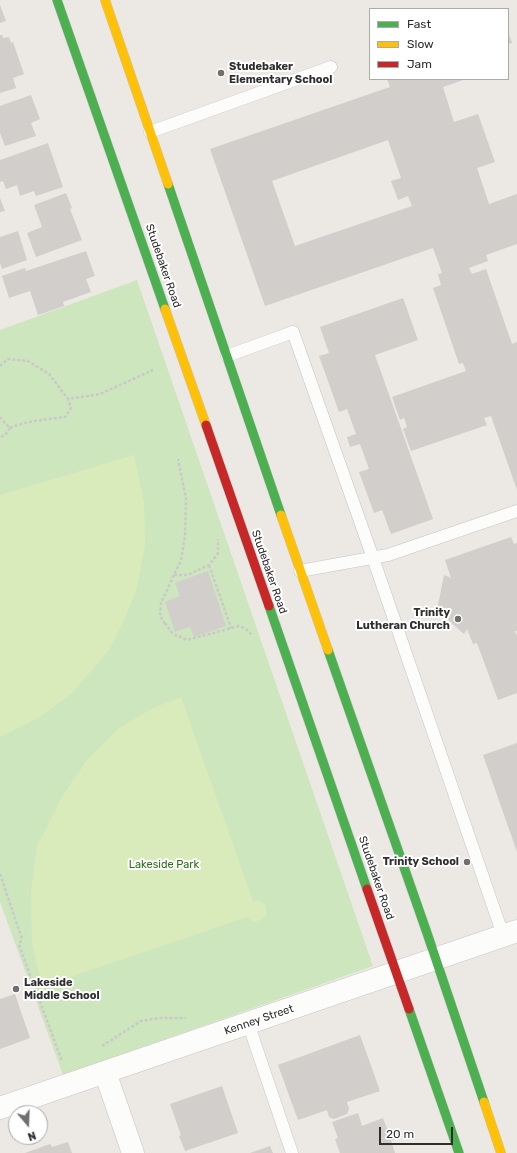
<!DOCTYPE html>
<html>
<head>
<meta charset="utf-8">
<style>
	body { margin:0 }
	#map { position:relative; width:517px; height:1153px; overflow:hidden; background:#ece8e4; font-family:Rubik,sans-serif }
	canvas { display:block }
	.legend { position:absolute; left:369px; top:8px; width:140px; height:72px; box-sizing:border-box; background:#fff; border:1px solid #ababab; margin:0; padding:5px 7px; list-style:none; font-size:12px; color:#2e2e2e }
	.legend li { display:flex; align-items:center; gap:8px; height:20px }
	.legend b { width:20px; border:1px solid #ababab }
	.north { position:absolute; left:8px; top:1105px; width:40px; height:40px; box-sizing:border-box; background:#fff; border:1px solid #ababab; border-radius:50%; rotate:161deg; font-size:11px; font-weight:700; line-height:16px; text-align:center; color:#2e2e2e }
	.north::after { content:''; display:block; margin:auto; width:14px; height:18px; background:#706f6e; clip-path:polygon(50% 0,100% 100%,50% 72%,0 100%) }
	.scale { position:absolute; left:379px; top:1127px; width:74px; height:18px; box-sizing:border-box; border:2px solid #2e2e2e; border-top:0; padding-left:5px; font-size:12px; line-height:14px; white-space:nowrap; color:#2e2e2e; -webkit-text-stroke:3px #fff; paint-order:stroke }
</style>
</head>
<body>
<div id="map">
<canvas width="517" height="1153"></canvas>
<ul class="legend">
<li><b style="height:5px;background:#4caf50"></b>Fast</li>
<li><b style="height:5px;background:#ffc107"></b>Slow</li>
<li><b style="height:5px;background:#c62828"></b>Jam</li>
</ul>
<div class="north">N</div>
<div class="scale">20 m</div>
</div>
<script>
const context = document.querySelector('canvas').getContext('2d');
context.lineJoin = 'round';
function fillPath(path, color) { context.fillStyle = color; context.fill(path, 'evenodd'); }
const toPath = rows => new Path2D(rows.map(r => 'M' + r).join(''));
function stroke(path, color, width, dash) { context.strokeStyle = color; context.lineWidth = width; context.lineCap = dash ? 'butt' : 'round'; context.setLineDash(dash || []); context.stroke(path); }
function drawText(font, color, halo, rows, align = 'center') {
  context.font = font + ' Rubik,sans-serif'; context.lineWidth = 4; context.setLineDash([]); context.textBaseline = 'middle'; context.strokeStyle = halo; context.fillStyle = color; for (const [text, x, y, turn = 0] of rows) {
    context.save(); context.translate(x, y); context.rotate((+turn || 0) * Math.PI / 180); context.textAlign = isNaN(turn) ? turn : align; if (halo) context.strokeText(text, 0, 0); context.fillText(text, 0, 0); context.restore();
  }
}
fillPath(toPath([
	[137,280,373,966,63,1075,0,902,0,330]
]), '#cee6be');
fillPath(toPath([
	[134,455,144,502,145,545,137,588,125,618,110,649,93,669,72,693,40,717,0,737,0,495],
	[181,697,253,901,260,901,265,904,267,915,261,920,253,922,247,917,44,986,37,966,32,942,31,891,37,846,63,795,86,761,119,728,153,708]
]), '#d9eabb');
fillPath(toPath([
	[0,5,6,21,0,23],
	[508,31,512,43,508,44],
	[0,35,2,35,3,38,9,37,11,43,13,42,24,74,13,78,16,88,0,93],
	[387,79,466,79,443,87,454,122,478,114,495,162,477,168,489,204,517,194,517,244,486,255,488,261,469,268,472,274,486,269,512,344,517,342,517,490,491,416,484,418,487,425,411,451,403,429,407,427,404,418,400,420,392,397,466,371,463,363,459,364,433,288,441,285,438,274,442,273,433,248,265,306,210,149,390,87],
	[388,140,401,178,391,181,398,200,408,196,412,206,295,246,272,181],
	[31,95,40,119,31,123,36,136,5,146,0,133,0,106],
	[48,143,63,187,36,196,34,191,20,196,17,185,6,189,3,181,0,182,0,160],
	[66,193,72,208,70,209,82,240,36,257,27,233,42,227,34,205],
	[0,198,5,211,0,212],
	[18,231,27,260,2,269,0,263,0,237],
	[86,251,95,276,86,279,91,292,63,302,64,306,38,315,30,291,9,298,2,276,25,268,26,271],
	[403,298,418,340,375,355,433,519,391,534,382,510,374,513,359,472,369,469,360,444,350,447,347,437,356,434,347,409,339,412,319,356,329,353,320,327],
	[511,537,514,544,517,543,517,631,515,631,517,636,517,693,498,700,477,643,473,644,467,629,464,634,437,610,444,575,451,578,445,560],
	[208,571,226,626,194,637,190,627,175,632,165,602,180,596,175,583],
	[517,743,517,852,483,755],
	[15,994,30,1038,0,1049,0,999],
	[360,1035,380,1091,347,1102,349,1109,347,1114,334,1119,329,1117,327,1110,298,1120,278,1065],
	[222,1086,238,1133,185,1151,179,1136,181,1135,170,1104],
	[358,1113,362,1126,383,1118,389,1134,392,1133,394,1140,391,1140,395,1153,340,1153,335,1139,338,1138,332,1122],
	[68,1142,72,1153,25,1153,50,1144,52,1147],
	[270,1146,273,1153,250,1153]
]), '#d1cecb');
const lane = toPath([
	[150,132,331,67],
	[227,356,293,332,373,558,503,935],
	[300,571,388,555,517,511],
	[248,1023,292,1153]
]);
const street = toPath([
	[105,1072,133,1153],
	[0,1108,517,931]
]);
const fast = toPath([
	[57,0,165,309],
	[168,184,281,515],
	[269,606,367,889],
	[328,650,427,933,484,1102],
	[409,1009,459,1153]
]);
const slow = toPath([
	[105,0,168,184],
	[165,309,206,425],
	[281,515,328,650],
	[484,1102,501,1153]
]);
const jam = toPath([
	[206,425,269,606],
	[367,889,409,1009]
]);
stroke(lane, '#c5c4c5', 13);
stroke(street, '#c5c4c5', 23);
stroke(fast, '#c5c4c5', 10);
stroke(slow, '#c5c4c5', 10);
stroke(jam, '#c5c4c5', 10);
stroke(toPath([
	[0,366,8,359,28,361,49,374,68,399,100,394,153,370],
	[0,417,3,421,10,428,5,435,0,437],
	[10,428,17,425,34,421,65,417,71,408,68,399],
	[209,565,231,628],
	[174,575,187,575,209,565,218,553,218,539],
	[165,623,173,634,187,640,239,626,246,629,252,635],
	[165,624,160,616,161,603,181,560,185,536,186,499,178,459],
	[0,874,22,939,19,945,62,1061],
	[102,1046,141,1021,159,1018,186,1018]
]), '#c9c9c8', 2.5, [3, 2]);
stroke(lane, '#fcfcfb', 12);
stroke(street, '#fcfcfb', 22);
stroke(fast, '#4caf50', 9);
stroke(slow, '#ffc107', 9);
stroke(jam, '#c62828', 9);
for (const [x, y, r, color] of [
	[221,73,4,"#706f6e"],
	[458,619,4,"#706f6e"],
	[467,862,4,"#706f6e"],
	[16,989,4,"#706f6e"]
]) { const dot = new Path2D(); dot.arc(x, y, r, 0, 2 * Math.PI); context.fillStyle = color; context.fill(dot); stroke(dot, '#fff', 1.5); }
drawText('bold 11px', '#2e2e2e', '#fff', [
	["Studebaker",229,67],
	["Elementary School",229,80],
	["Trinity",450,613,"right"],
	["Lutheran Church",450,626,"right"],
	["Trinity School",459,862,"right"],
	["Lakeside",24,983],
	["Middle School",24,996]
], 'left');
drawText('11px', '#2e2e2e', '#fff', [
	["Studebaker Road",163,266,71],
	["Studebaker Road",269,572,71],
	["Studebaker Road",376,878,71],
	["Kenney Street",259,1020,-19]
]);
drawText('11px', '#2c6e1b', '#fff', [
	["Lakeside Park",164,865]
]);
</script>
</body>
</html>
